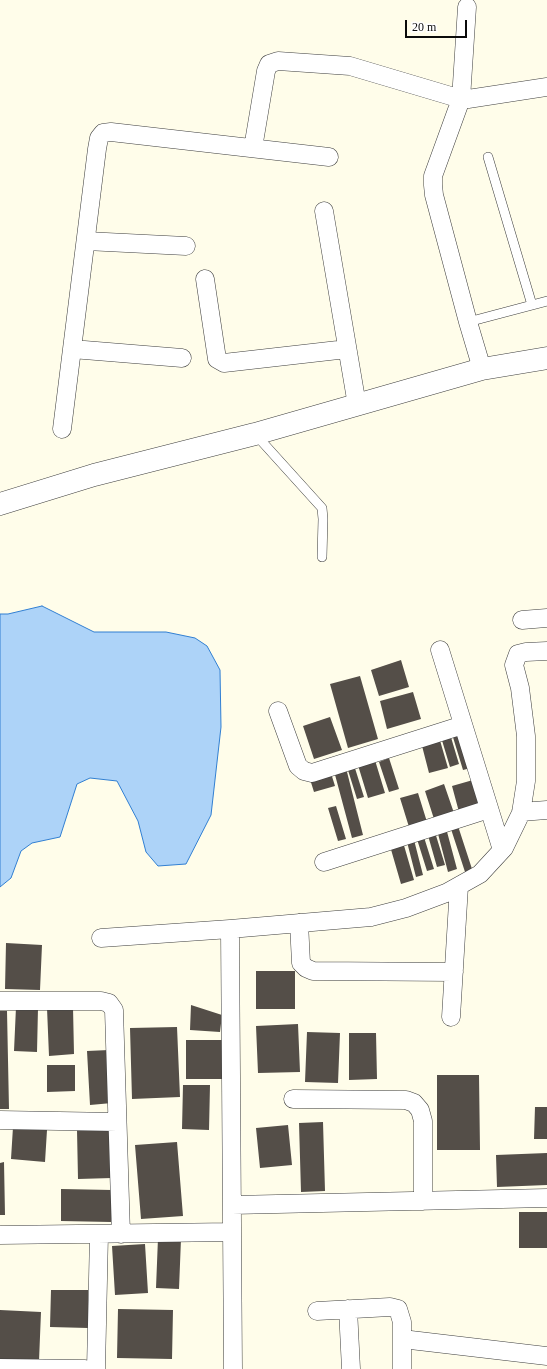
<!DOCTYPE html>
<html>
<head>
<meta charset="utf-8">
<style>
	body { margin:0 }
	#map { position:relative; width:547px; height:1369px; overflow:hidden; background:#fffdea; font-family:Georgia,serif }
	canvas { display:block }
	.scale { position:absolute; left:405px; top:20px; width:62px; height:18px; box-sizing:border-box; border:2px solid #0b0b0b; border-top:0; padding-left:5px; font-size:12px; line-height:14px; white-space:nowrap; color:#0b0b0b; -webkit-text-stroke:3px #fff; paint-order:stroke }
</style>
</head>
<body>
<div id="map">
<canvas width="547" height="1369"></canvas>
<div class="scale">20 m</div>
</div>
<script>
const context = document.querySelector('canvas').getContext('2d');
context.lineJoin = 'round';
function fillPath(path, color) { context.fillStyle = color; context.fill(path, 'evenodd'); }
const toPath = rows => new Path2D(rows.map(r => 'M' + r).join(''));
function stroke(path, color, width, dash) { context.strokeStyle = color; context.lineWidth = width; context.lineCap = dash ? 'butt' : 'round'; context.setLineDash(dash || []); context.stroke(path); }
const water = toPath([
	[42,606,94,632,166,632,195,638,207,646,220,670,221,727,211,815,186,864,158,866,146,852,138,821,117,781,90,778,77,784,60,837,32,843,21,851,11,878,0,887,0,614,8,614,42,606]
]);
fillPath(water, '#add3f8');
stroke(water, '#317fd2', 1);
fillPath(toPath([
	[401,660,409,687,379,696,371,670],
	[360,676,378,739,348,748,330,684],
	[413,692,421,719,387,729,380,701],
	[330,717,342,750,314,759,303,726],
	[461,732,471,768,463,770,452,734],
	[450,734,459,764,450,767,441,737],
	[439,737,448,768,429,773,421,742],
	[374,757,385,793,368,798,357,762],
	[389,758,399,789,389,792,379,762],
	[354,765,364,797,357,799,347,767],
	[346,768,363,835,352,838,334,771],
	[330,770,335,786,314,792,309,776],
	[473,780,480,806,459,812,452,786],
	[444,784,454,813,434,819,425,791],
	[418,793,427,822,409,827,400,798],
	[336,806,346,839,338,841,328,808],
	[450,826,458,826,473,872,466,875],
	[446,828,457,869,448,872,437,830],
	[434,829,445,865,437,867,427,832],
	[423,834,434,869,427,871,416,836],
	[413,836,423,875,416,877,406,838],
	[403,842,414,880,401,884,390,846],
	[6,943,42,945,40,990,5,989],
	[256,971,295,971,295,1009,256,1009],
	[191,1005,222,1015,220,1032,190,1030],
	[16,1007,38,1008,37,1052,14,1051],
	[73,1007,74,1054,49,1056,47,1008],
	[0,1011,7,1011,9,1109,0,1109],
	[298,1024,300,1072,258,1073,256,1026],
	[177,1027,180,1097,132,1099,130,1028],
	[307,1032,340,1033,338,1083,305,1082],
	[349,1033,376,1033,377,1079,349,1080],
	[186,1040,223,1040,223,1079,186,1079],
	[109,1050,112,1103,90,1105,87,1051],
	[47,1065,75,1065,75,1091,47,1092],
	[437,1075,479,1075,480,1150,437,1150],
	[183,1085,210,1085,209,1130,182,1129],
	[535,1107,547,1107,547,1139,534,1139],
	[323,1122,325,1191,301,1192,299,1123],
	[288,1125,292,1165,260,1168,256,1128],
	[13,1127,47,1130,45,1162,11,1159],
	[110,1129,112,1178,78,1179,77,1130],
	[177,1142,183,1216,141,1219,135,1145],
	[547,1153,547,1185,497,1187,496,1155],
	[4,1162,5,1215,0,1215,0,1163],
	[61,1189,112,1190,111,1222,61,1221],
	[519,1212,547,1212,547,1248,519,1248],
	[158,1238,181,1239,179,1289,156,1288],
	[145,1244,148,1293,115,1295,112,1246],
	[51,1290,88,1290,88,1328,50,1327],
	[118,1309,173,1310,172,1359,117,1358],
	[0,1310,41,1312,39,1361,0,1359]
]), '#544e48');
const service = toPath([
	[488,157,532,305],
	[468,322,547,301],
	[256,435,322,508,323,519,322,557]
]);
const minor = toPath([
	[467,7,461,99,433,176,433,185,434,195,468,322,482,369],
	[253,148,266,71,269,64,278,61,350,66,461,99,468,99,547,87],
	[324,211,357,405],
	[86,241,186,246],
	[205,279,217,359,224,363,347,349],
	[72,349,182,358],
	[62,429,97,149,99,138,103,133,111,132,329,157],
	[522,620,547,618],
	[440,650,502,850],
	[278,711,298,766,304,771,312,773,463,725],
	[521,812,547,810],
	[324,862,489,809],
	[299,923,301,963,306,968,313,971,454,972],
	[230,929,233,1369],
	[101,938,230,929,371,917,406,908,446,893,480,874,504,848,521,813,526,781,526,736,520,688,514,665,518,654,526,652,547,651],
	[0,1001,101,1001,109,1003,114,1010,121,1234],
	[451,1017,459,886],
	[293,1099,406,1100,414,1103,420,1110,423,1121,423,1201],
	[0,1120,117,1122],
	[232,1205,547,1198],
	[0,1235,232,1232],
	[348,1309,351,1369],
	[317,1311,390,1307,398,1309,402,1322,402,1369],
	[402,1339,547,1356],
	[0,1368,85,1369],
	[96,1369,99,1234]
]);
const tertiary = toPath([
	[0,504,94,475,255,434,482,369,547,358]
]);
stroke(service, '#3e3e3e', 10);
stroke(minor, '#3e3e3e', 19);
stroke(tertiary, '#3e3e3e', 23);
stroke(service, '#fff', 9);
stroke(minor, '#fff', 18);
stroke(tertiary, '#fff', 22);
</script>
</body>
</html>
